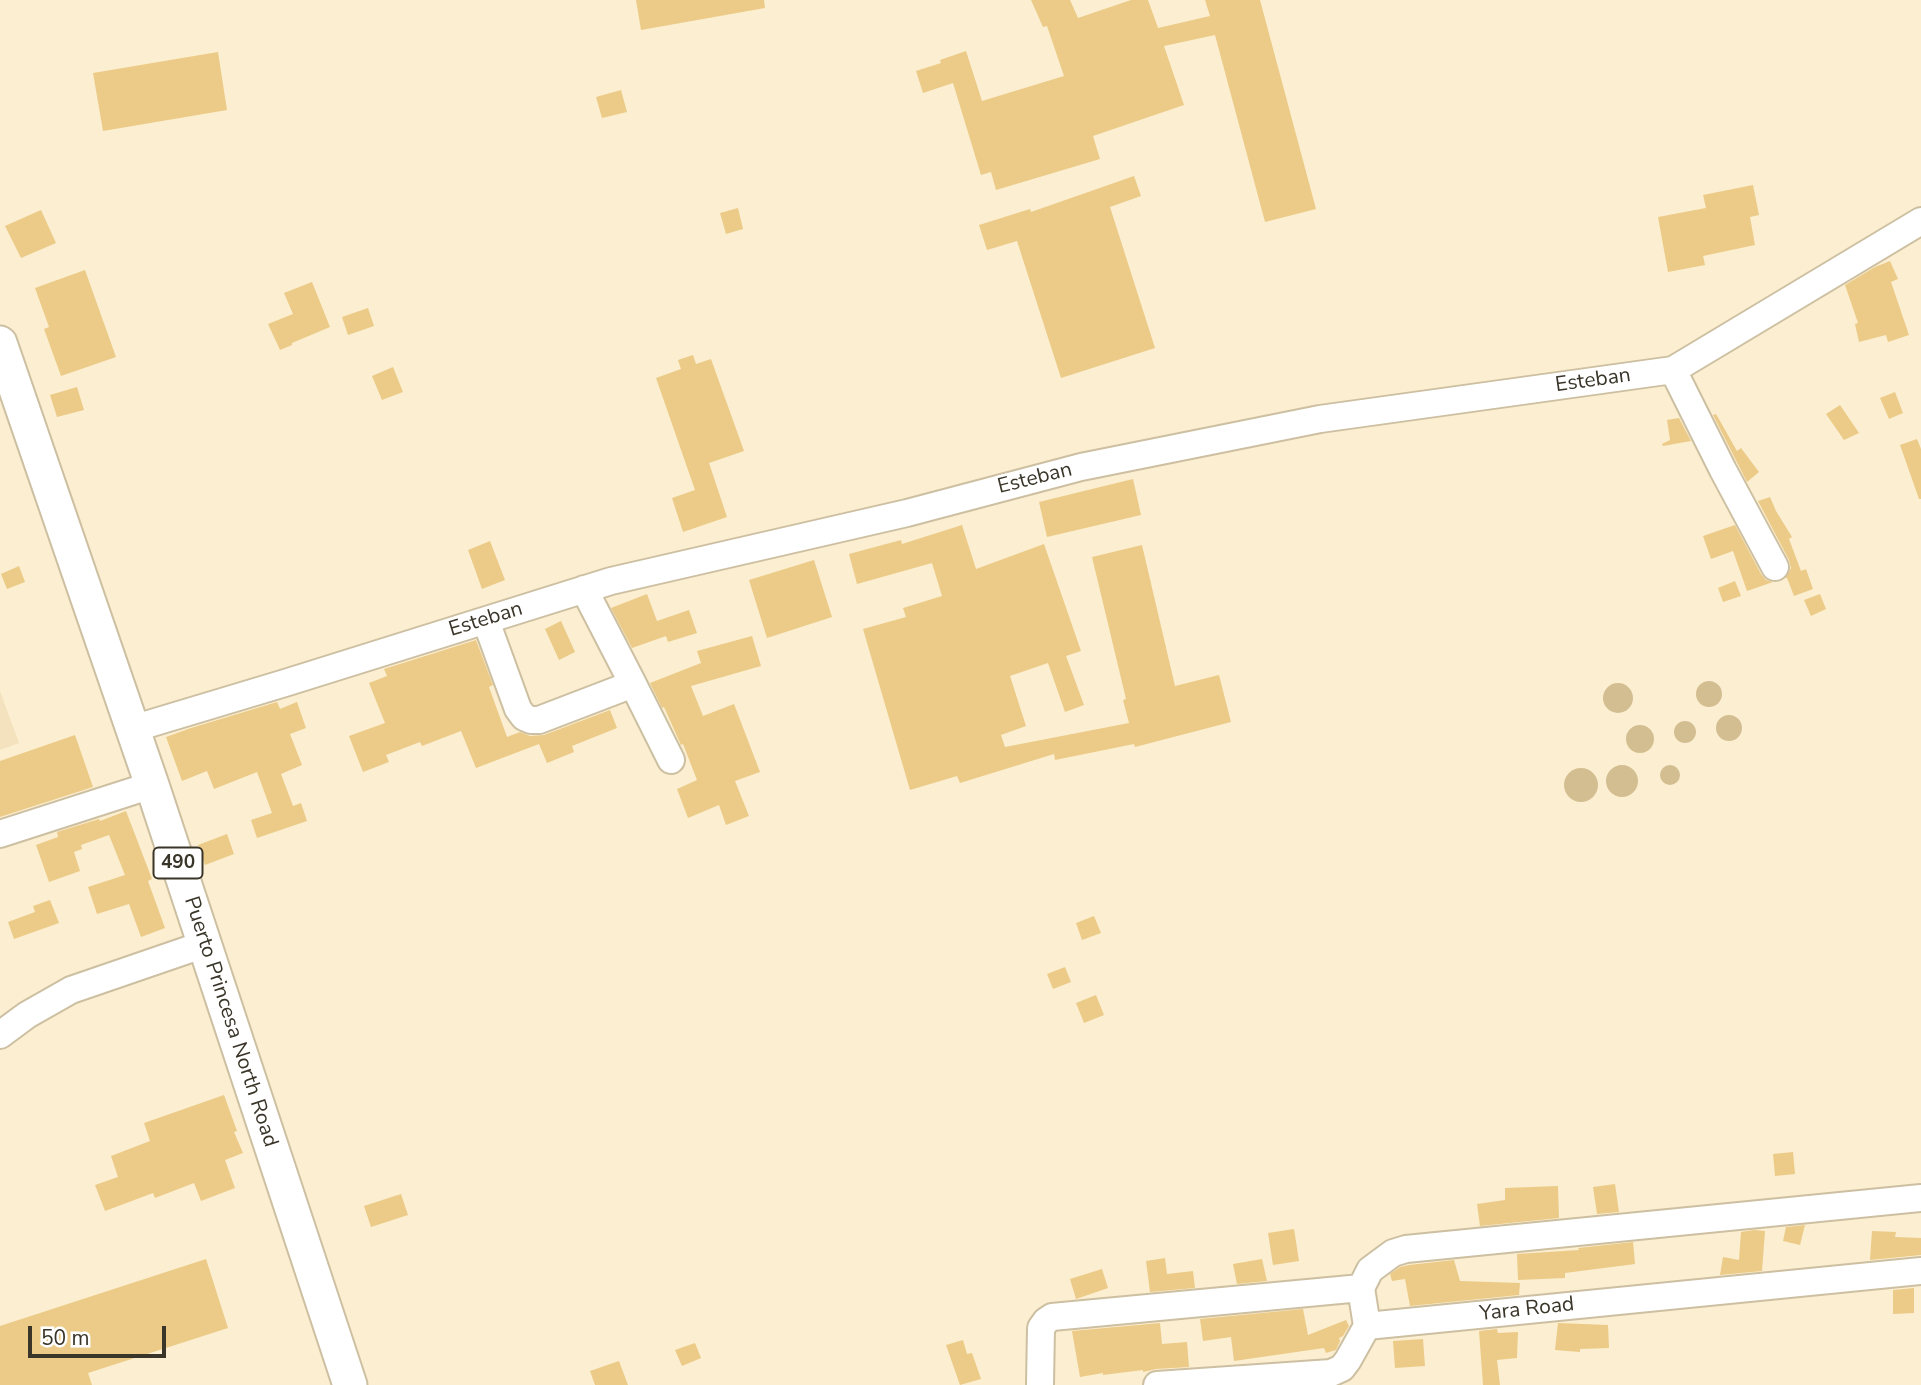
<!DOCTYPE html>
<html>
<head>
<meta charset="utf-8">
<style>
	body { margin:0 }
	#map { position:relative; width:1921px; height:1385px; overflow:hidden; background:#fceed0; font-family:"Nunito Sans",sans-serif }
	canvas { display:block }
	.scale { position:absolute; left:28px; top:1326px; width:138px; height:32px; box-sizing:border-box; border:4px solid #3a3529; border-top:0; padding-left:9px; font-size:21px; line-height:24px; white-space:nowrap; color:#3a3529; -webkit-text-stroke:5px #fff; paint-order:stroke }
</style>
</head>
<body>
<div id="map">
<canvas width="1921" height="1385"></canvas>
<div class="scale">50 m</div>
</div>
<script>
const context = document.querySelector('canvas').getContext('2d');
context.lineJoin = 'round';
function fillPath(path, color) { context.fillStyle = color; context.fill(path, 'evenodd'); }
const toPath = rows => new Path2D(rows.map(r => 'M' + r).join(''));
function stroke(path, color, width, dash) { context.strokeStyle = color; context.lineWidth = width; context.lineCap = dash ? 'butt' : 'round'; context.setLineDash(dash || []); context.stroke(path); }
function drawText(font, color, halo, rows, align = 'center') {
  context.font = font + ' "Nunito Sans",sans-serif'; context.lineWidth = 5; context.setLineDash([]); context.textBaseline = 'middle'; context.strokeStyle = halo; context.fillStyle = color; for (const [text, x, y, turn = 0] of rows) {
    context.save(); context.translate(x, y); context.rotate((+turn || 0) * Math.PI / 180); context.textAlign = isNaN(turn) ? turn : align; if (halo) context.strokeText(text, 0, 0); context.fillText(text, 0, 0); context.restore();
  }
}
fillPath(toPath([
	[0,691,19,743,0,750]
]), '#f4e2be');
fillPath(toPath([
	'1696 694a13 13 0 1 1 26 0a13 13 0 1 1-26 0Z',
	'1603 698a15 15 0 1 1 30 0a15 15 0 1 1-30 0Z',
	'1716 728a13 13 0 1 1 26 0a13 13 0 1 1-26 0Z',
	'1674 732a11 11 0 1 1 22 0a11 11 0 1 1-22 0Z',
	'1626 739a14 14 0 1 1 28 0a14 14 0 1 1-28 0Z',
	'1660 775a10 10 0 1 1 20 0a10 10 0 1 1-20 0Z',
	'1606 781a16 16 0 1 1 32 0a16 16 0 1 1-32 0Z',
	'1564 785a17 17 0 1 1 34 0a17 17 0 1 1-34 0Z'
]), '#d3be91');
fillPath(toPath([
	[636,0,764,0,765,8,641,30],
	[1031,0,1070,0,1078,18,1131,0,1148,0,1158,28,1210,16,1205,0,1260,0,1316,209,1265,222,1215,35,1164,46,1184,105,1093,136,1100,159,996,190,991,172,981,175,953,83,923,93,916,71,941,63,940,60,966,51,982,101,1064,76,1047,26,1043,27],
	[218,52,227,110,103,131,93,73],
	[621,90,627,112,602,118,596,97],
	[1134,176,1141,196,1110,207,1155,348,1061,378,1017,241,987,250,979,225,1030,209,1031,212],
	[1753,185,1759,215,1750,217,1755,245,1703,256,1705,265,1668,272,1658,217,1706,208,1703,195],
	[738,208,743,229,726,234,720,213],
	[41,210,56,243,21,258,5,226],
	[1890,261,1898,279,1891,282,1909,335,1888,342,1886,335,1859,342,1855,324,1858,323,1845,285,1875,267],
	[85,270,116,357,61,376,44,329,49,327,35,288],
	[312,282,330,327,292,343,292,345,280,350,268,324,293,314,284,293],
	[368,308,374,326,348,335,342,317],
	[693,355,696,364,711,359,744,451,709,463,727,517,683,532,672,498,695,490,656,378,681,369,678,360],
	[393,367,403,392,382,400,372,376],
	[77,387,84,410,57,417,50,395],
	[1895,392,1903,413,1889,419,1880,398],
	[1840,405,1859,433,1844,440,1826,414],
	[1716,414,1737,451,1741,448,1759,472,1747,482,1713,415],
	[1679,418,1691,441,1663,446,1662,444,1670,440,1667,420],
	[1917,439,1921,449,1921,499,1919,499,1900,445],
	[1133,479,1141,515,1047,537,1039,502],
	[1770,497,1776,511,1792,537,1789,539,1801,571,1806,569,1813,589,1794,596,1787,578,1785,578,1791,568,1789,560,1758,501],
	[962,525,976,569,1044,544,1081,651,1066,656,1084,705,1065,712,1048,663,1010,676,1026,726,1001,735,1005,747,1129,723,1123,700,1126,699,1092,557,1142,545,1175,686,1219,675,1231,722,1135,747,1134,744,1055,760,1054,754,960,783,957,776,910,790,863,629,906,617,903,608,942,596,932,563,857,584,849,554,901,540,902,544],
	[1735,525,1761,574,1766,580,1773,582,1747,591,1733,551,1711,559,1703,536],
	[490,541,505,580,482,589,468,550],
	[814,560,832,617,767,638,749,580],
	[19,566,25,582,7,589,1,574],
	[1735,581,1741,596,1723,602,1718,588],
	[647,594,657,621,689,610,697,633,668,642,666,636,632,648,611,608],
	[1820,594,1826,609,1811,616,1804,600],
	[561,621,575,652,559,660,545,629],
	[752,636,761,666,691,686,703,716,734,704,760,772,735,781,749,816,726,825,719,805,688,818,677,789,697,780,683,744,681,745,664,707,662,708,650,683,701,663,697,651],
	[476,640,493,685,489,687,507,737,520,732,530,736,544,735,610,710,617,728,572,746,574,752,547,763,539,744,476,768,461,731,422,746,420,742,386,755,389,762,363,772,349,736,385,723,369,683,387,676,384,669],
	[277,702,280,709,297,702,306,728,290,734,302,765,281,774,293,806,301,803,307,821,257,838,251,820,272,813,257,772,214,789,207,771,182,781,166,737,191,728],
	[75,735,93,787,0,817,0,761],
	[126,811,152,879,148,881,165,928,141,937,129,904,97,914,88,887,125,875,109,835,81,845,82,849,74,852,80,871,49,882,36,845,58,837,57,832,99,819,100,821],
	[227,834,234,854,205,865,198,845],
	[50,900,59,923,14,939,8,922,35,912,33,906],
	[1094,916,1101,933,1082,940,1076,923],
	[1065,967,1071,982,1053,989,1047,974],
	[1096,995,1104,1015,1084,1023,1076,1003],
	[224,1095,237,1131,234,1132,243,1153,225,1160,235,1188,201,1201,194,1183,155,1198,153,1193,105,1211,95,1185,118,1177,111,1156,150,1141,144,1123],
	[1793,1152,1795,1174,1775,1176,1773,1154],
	[1615,1184,1619,1212,1597,1214,1593,1187],
	[1558,1186,1559,1218,1480,1226,1477,1204,1505,1200,1505,1188],
	[401,1194,408,1215,371,1227,364,1206],
	[1805,1225,1800,1245,1783,1241,1786,1227],
	[1294,1229,1299,1261,1273,1265,1268,1233],
	[1754,1230,1765,1231,1762,1271,1720,1275,1723,1257,1739,1260,1741,1232],
	[1872,1231,1896,1232,1895,1237,1921,1238,1921,1255,1870,1260],
	[1633,1242,1635,1264,1565,1273,1565,1278,1518,1280,1517,1254,1579,1250,1578,1248],
	[1165,1258,1167,1274,1193,1271,1195,1288,1150,1292,1146,1261],
	[206,1259,228,1328,88,1373,92,1385,0,1385,0,1326],
	[1262,1259,1267,1281,1237,1284,1233,1264],
	[1454,1260,1460,1281,1520,1283,1519,1295,1410,1306,1405,1279,1392,1281,1390,1274,1400,1267,1409,1265],
	[1102,1269,1108,1288,1076,1299,1070,1279],
	[1914,1288,1914,1313,1893,1314,1893,1290],
	[1303,1309,1308,1335,1346,1320,1349,1326,1343,1336,1339,1338,1340,1341,1336,1350,1326,1353,1324,1348,1234,1361,1231,1337,1203,1341,1200,1319],
	[1160,1323,1162,1344,1187,1342,1189,1367,1156,1369,1143,1372,1143,1370,1103,1375,1103,1373,1080,1377,1072,1331],
	[1558,1323,1608,1325,1609,1348,1580,1349,1580,1352,1555,1350],
	[1497,1329,1498,1333,1518,1332,1517,1358,1497,1360,1500,1385,1483,1385,1479,1331],
	[1423,1339,1425,1366,1395,1368,1393,1341],
	[963,1340,967,1354,972,1353,981,1379,960,1385,946,1345],
	[695,1343,701,1358,682,1366,675,1350],
	[619,1361,628,1385,595,1385,590,1371]
]), '#ebcb87');
const minor = toPath([
	[1673,370,1723,470,1775,567],
	[486,621,518,709,524,717,531,720,539,720,633,684,584,589],
	[633,684,671,760],
	[132,729,285,683,611,581,907,513,1081,467,1320,419,1673,370,1921,221],
	[0,834,152,785],
	[0,1035,27,1015,71,990,205,944],
	[1367,1326,1361,1288,1370,1270,1393,1253,1406,1249,1921,1198],
	[1040,1385,1041,1328,1046,1321,1052,1317,1361,1288],
	[1157,1385,1331,1373,1342,1368,1348,1360,1367,1326,1921,1271]
]);
const major = toPath([
	[0,343,152,785,350,1385]
]);
stroke(minor, '#cdc0a2', 30);
stroke(major, '#cdc0a2', 37);
stroke(minor, '#fff', 26);
stroke(major, '#fff', 33);
for (const [x, y, w] of [
	[178,863,49]
]) { const box = new Path2D(); box.roundRect(x - w / 2, y - 15.5, w, 31, 5); context.fillStyle = '#fff'; context.fill(box); stroke(box, '#3a3529', 2); }
drawText('bold 19px', '#3a3529', null, [
	["490",178,863]
]);
drawText('21px', '#3a3529', '#fff', [
	["Esteban",1593,381,-8],
	["Esteban",1035,479,-14],
	["Esteban",486,620,-17],
	["Puerto Princesa North Road",230,1022,72],
	["Yara Road",1527,1310,-6]
]);
</script>
</body>
</html>
